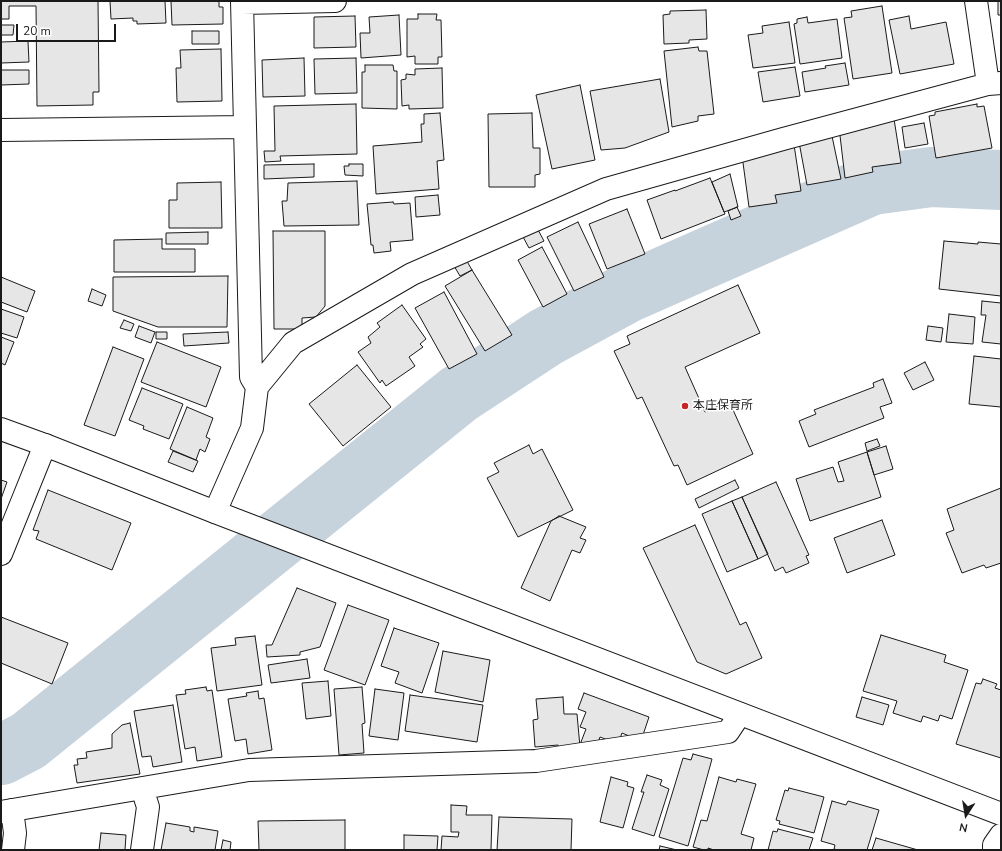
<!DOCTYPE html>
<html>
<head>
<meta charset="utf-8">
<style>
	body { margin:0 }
	#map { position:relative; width:1002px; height:851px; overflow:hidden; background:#fff; font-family:"Nunito Sans",sans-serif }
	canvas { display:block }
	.frame { position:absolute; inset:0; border:2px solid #1a1a1a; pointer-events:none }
	.north { position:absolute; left:946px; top:795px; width:40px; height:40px; -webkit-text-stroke:3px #fff; paint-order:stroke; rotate:192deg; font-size:11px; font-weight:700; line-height:16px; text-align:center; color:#1a1a1a }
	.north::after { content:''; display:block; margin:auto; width:14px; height:18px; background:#1a1a1a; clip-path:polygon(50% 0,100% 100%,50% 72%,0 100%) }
	.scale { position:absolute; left:16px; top:24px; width:100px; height:18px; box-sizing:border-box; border:2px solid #1a1a1a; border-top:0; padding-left:5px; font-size:12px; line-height:14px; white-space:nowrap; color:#1a1a1a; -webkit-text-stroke:3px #fff; paint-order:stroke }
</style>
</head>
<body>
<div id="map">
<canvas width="1002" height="851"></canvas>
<div class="frame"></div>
<div class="north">N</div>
<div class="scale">20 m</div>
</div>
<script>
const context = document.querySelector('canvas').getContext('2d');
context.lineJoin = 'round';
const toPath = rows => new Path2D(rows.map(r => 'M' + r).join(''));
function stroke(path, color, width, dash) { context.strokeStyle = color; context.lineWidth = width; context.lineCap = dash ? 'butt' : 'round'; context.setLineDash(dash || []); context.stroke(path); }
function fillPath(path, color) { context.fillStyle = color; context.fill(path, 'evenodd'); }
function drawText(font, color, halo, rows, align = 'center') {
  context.font = font + ' "Nunito Sans","Noto Sans JP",sans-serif'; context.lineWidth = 3; context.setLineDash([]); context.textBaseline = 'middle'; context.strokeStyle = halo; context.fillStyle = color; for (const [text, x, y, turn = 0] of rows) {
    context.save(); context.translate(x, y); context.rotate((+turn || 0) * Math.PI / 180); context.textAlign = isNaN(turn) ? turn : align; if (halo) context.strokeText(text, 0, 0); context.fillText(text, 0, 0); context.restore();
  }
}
stroke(toPath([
	[1,755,28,741,459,394,546,337,629,292,872,185,931,177,1001,180]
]), '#c6d2dc', 60);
const building = toPath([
	[1,1,98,1,99,92,93,92,93,105,37,106,36,6,9,6,9,19,1,19,1,1],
	[110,1,165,1,166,23,137,24,137,21,133,21,133,18,111,19,110,1],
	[171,1,219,1,219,7,223,7,223,24,172,25,171,1],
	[998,1,1001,1,1001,15,998,15,998,1],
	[882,6,892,73,853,79,844,18,852,17,851,11,882,6],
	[706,10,707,39,689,40,689,43,664,44,663,15,670,14,670,11,706,10],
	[418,14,437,14,436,20,441,20,442,57,438,57,438,64,415,64,415,56,407,57,407,19,418,19,418,14],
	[399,15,401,55,361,58,360,33,370,33,369,17,399,15],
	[355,16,356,47,314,48,314,17,355,16],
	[909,16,911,29,946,22,954,64,900,74,889,20,909,16],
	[807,17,808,23,837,19,842,58,800,64,794,24,797,23,797,19,807,17],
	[789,22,795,63,753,68,748,35,763,33,762,26,789,22],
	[1,25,14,25,13,35,1,35,1,25],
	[192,31,219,31,219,44,192,44,192,31],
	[28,41,29,62,1,63,1,42,28,41],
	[698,47,699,51,707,51,714,114,698,116,698,121,672,127,664,51,698,47],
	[221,49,222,101,177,102,176,68,181,68,180,50,221,49],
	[304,58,305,96,263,97,262,60,304,58],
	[356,58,357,93,315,94,314,59,356,58],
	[845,63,849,85,805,92,802,72,826,68,825,66,845,63],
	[365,65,393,65,394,71,397,71,397,109,362,108,362,72,365,72,365,65],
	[795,67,800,96,763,102,758,72,795,67],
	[442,68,443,108,409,109,409,105,402,106,401,80,406,79,406,74,415,75,415,69,442,68],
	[1,70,29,70,29,84,1,85,1,70],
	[660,79,669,132,625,148,601,150,590,91,660,79],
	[580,85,595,160,552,169,536,95,580,85],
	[356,104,357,154,280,156,281,161,265,162,264,151,275,151,274,106,356,104],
	[977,104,977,107,984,106,992,148,936,158,929,116,935,115,935,112,977,104],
	[440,113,444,160,437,161,439,189,376,194,373,146,422,142,421,124,424,124,424,114,440,113],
	[532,113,533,148,540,148,540,174,535,175,535,187,489,187,488,114,532,113],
	[894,119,901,163,872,167,873,172,845,178,839,127,894,119],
	[924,123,928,144,905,148,902,127,924,123],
	[832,136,841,179,807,185,799,142,832,136],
	[793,138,801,191,775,195,777,203,749,207,741,148,793,138],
	[314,164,314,177,264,179,264,165,314,164],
	[349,164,363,164,363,176,345,175,344,166,349,166,349,164],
	[730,174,738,207,724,212,712,182,730,174],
	[710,178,725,214,661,239,647,200,675,190,675,191,710,178],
	[357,181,359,225,284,226,282,201,287,201,288,183,357,181],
	[221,182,222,228,169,228,169,200,177,200,177,183,221,182],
	[438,195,440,215,416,217,415,197,438,195],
	[393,202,394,204,410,203,413,240,390,242,391,251,374,253,373,245,371,245,367,204,393,202],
	[737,207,741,216,731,220,728,211,737,207],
	[627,209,645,254,607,269,589,224,627,209],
	[578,222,604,277,574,291,547,237,578,222],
	[537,228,544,241,529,248,522,235,537,228],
	[273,231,325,231,325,306,316,317,302,318,302,329,274,329,273,231],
	[208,232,208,244,166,244,166,233,208,232],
	[162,239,162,249,195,249,195,272,114,272,114,240,162,239],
	[944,241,978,244,978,242,1001,244,1001,296,939,289,944,241],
	[542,247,567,294,543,307,518,260,542,247],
	[461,251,472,270,460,276,450,259,461,251],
	[472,270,512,335,485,351,445,286,472,270],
	[228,276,227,327,158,327,113,311,113,277,228,276],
	[1,277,35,291,27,312,1,302,1,277],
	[738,285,760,333,685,367,705,412,729,401,753,454,687,485,678,465,674,466,642,397,637,399,614,351,630,344,627,336,738,285],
	[92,289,106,295,102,306,88,301,92,289],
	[444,292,477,354,449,369,415,308,444,292],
	[982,301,1001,303,1001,344,982,342,986,315,981,315,982,301],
	[402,305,426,339,420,344,423,347,409,357,415,366,386,386,382,380,380,383,358,352,371,343,368,337,380,327,377,323,402,305],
	[1,309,24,317,17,338,1,333,1,309],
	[949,314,975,317,973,344,946,342,949,314],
	[124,320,134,324,131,331,120,328,124,320],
	[139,326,155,332,151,343,135,337,139,326],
	[928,326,943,328,941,342,926,340,928,326],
	[156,332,167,332,167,339,156,339,156,332],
	[228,332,229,343,184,346,183,334,228,332],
	[1,337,14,342,5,365,1,363,1,337],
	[157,342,221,367,206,407,141,382,157,342],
	[113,347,144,359,115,436,84,425,113,347],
	[974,356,1001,359,1001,407,969,404,974,356],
	[925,362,934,380,913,390,904,373,925,362],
	[357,365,391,407,343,446,309,404,357,365],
	[883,379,892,403,880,407,884,418,809,447,799,421,816,414,814,410,874,387,873,383,883,379],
	[142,388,183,404,169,439,143,429,144,426,129,420,142,388],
	[187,407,213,418,206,437,210,439,205,452,200,449,196,460,170,449,187,407],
	[877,439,880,446,867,451,865,443,877,439],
	[529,445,533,454,542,449,573,510,518,537,487,478,499,472,494,463,529,445],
	[886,446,893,469,874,475,867,452,886,446],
	[173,451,198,461,193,472,168,462,173,451],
	[867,452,881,497,810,521,796,479,833,467,838,482,844,481,838,462,867,452],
	[1,480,7,482,1,499,1,480],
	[735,480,739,488,699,508,695,499,735,480],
	[776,482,809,555,806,556,809,563,786,573,783,567,775,571,742,497,776,482],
	[1001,488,1001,563,986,568,984,565,962,573,946,533,954,530,947,509,1001,488],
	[48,490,131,523,112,570,36,539,39,531,33,530,48,490],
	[742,497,768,554,758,559,732,501,742,497],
	[732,501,758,559,727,572,702,514,732,501],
	[559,516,586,527,580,538,586,540,580,553,572,550,550,601,521,588,551,521,559,516],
	[882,520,895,555,847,573,834,538,882,520],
	[695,525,740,625,746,622,762,658,726,674,697,662,643,548,695,525],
	[297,588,336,603,320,647,300,652,300,655,267,657,266,645,272,645,297,588],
	[348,605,389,620,365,685,324,670,348,605],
	[1,617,68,643,52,684,1,663,1,617],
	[394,628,439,643,422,693,395,683,399,672,381,666,394,628],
	[881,635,946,655,944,662,968,670,952,719,940,715,938,721,923,716,921,722,893,713,897,701,863,691,881,635],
	[255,636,262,685,217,691,211,648,236,645,235,638,255,636],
	[443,651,490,660,483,702,435,692,443,651],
	[307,659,310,678,271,683,268,665,307,659],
	[983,679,997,684,995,688,1001,690,1001,758,956,744,976,683,981,684,983,679],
	[328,681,331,716,306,719,302,683,328,681],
	[206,687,207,691,212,690,222,757,197,761,195,747,185,749,176,695,186,694,185,690,206,687],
	[362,687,365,723,362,724,364,753,339,755,334,689,362,687],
	[375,689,404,693,398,740,369,736,375,689],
	[258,691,259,699,264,698,272,750,248,754,246,739,235,741,228,699,247,696,246,693,258,691],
	[584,693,649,717,641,741,622,733,618,744,600,737,596,748,581,742,586,729,580,727,586,712,578,709,584,693],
	[410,695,483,705,477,742,405,731,410,695],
	[563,697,564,714,577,714,580,747,559,749,558,745,535,747,533,720,538,719,536,699,563,697],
	[862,697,889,705,883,725,856,717,862,697],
	[173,705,182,762,153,767,151,756,142,757,134,711,173,705],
	[130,723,140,774,77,783,74,765,78,765,77,759,87,758,86,752,112,748,112,734,122,725,130,723],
	[693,754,712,759,688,846,659,837,683,758,691,760,693,754],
	[647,775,662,780,660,785,669,789,654,836,632,829,644,792,641,792,647,775],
	[611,777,628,782,627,786,634,788,623,828,600,822,611,777],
	[719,777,736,782,737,779,756,784,741,834,754,838,751,850,714,850,708,848,708,850,704,850,693,847,701,820,707,821,719,777],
	[789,788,824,797,814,833,779,824,780,821,776,820,785,790,788,791,789,788],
	[832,801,846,805,848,801,879,810,867,850,838,850,834,849,835,845,821,841,832,801],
	[451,805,467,806,466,815,492,815,491,850,441,850,442,836,458,837,459,832,451,832,451,805],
	[499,817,572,819,571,850,497,850,499,817],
	[345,820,345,850,259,850,258,821,345,820],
	[166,823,190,827,190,831,194,832,194,827,218,831,215,850,161,850,166,823],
	[778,829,813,838,809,850,768,850,773,831,777,832,778,829],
	[101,833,126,835,125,850,99,850,101,833],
	[404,835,438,836,437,850,404,850,404,835],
	[876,838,918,850,872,850,876,838],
	[223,840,231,842,230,850,221,850,223,840],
	[660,846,677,850,659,850,660,846]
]);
fillPath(building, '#e6e6e6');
stroke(building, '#1a1a1a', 1);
const minor = toPath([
	[242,1,251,377,257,387],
	[976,1,988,84],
	[242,3,335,1],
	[1,130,244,127],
	[215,512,252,428,257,387,293,343,412,274,606,189,783,139,988,84,1001,83],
	[1,554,45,445],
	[12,810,15,833,13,850],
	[1,812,249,770,536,761,728,732,740,714],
	[142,850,148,807,142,788],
	[994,850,994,845,1001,835]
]);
const tertiary = toPath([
	[1,429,45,445,215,512,1001,814]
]);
stroke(minor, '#1a1a1a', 24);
stroke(tertiary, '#1a1a1a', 24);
stroke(minor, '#fff', 22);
stroke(tertiary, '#fff', 22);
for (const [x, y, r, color] of [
	[685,406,4,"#c62828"]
]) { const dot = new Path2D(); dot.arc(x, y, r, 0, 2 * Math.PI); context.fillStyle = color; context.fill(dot); stroke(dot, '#fff', 1.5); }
drawText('12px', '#1a1a1a', '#fff', [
	["本庄保育所",693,406]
], 'left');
</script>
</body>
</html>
